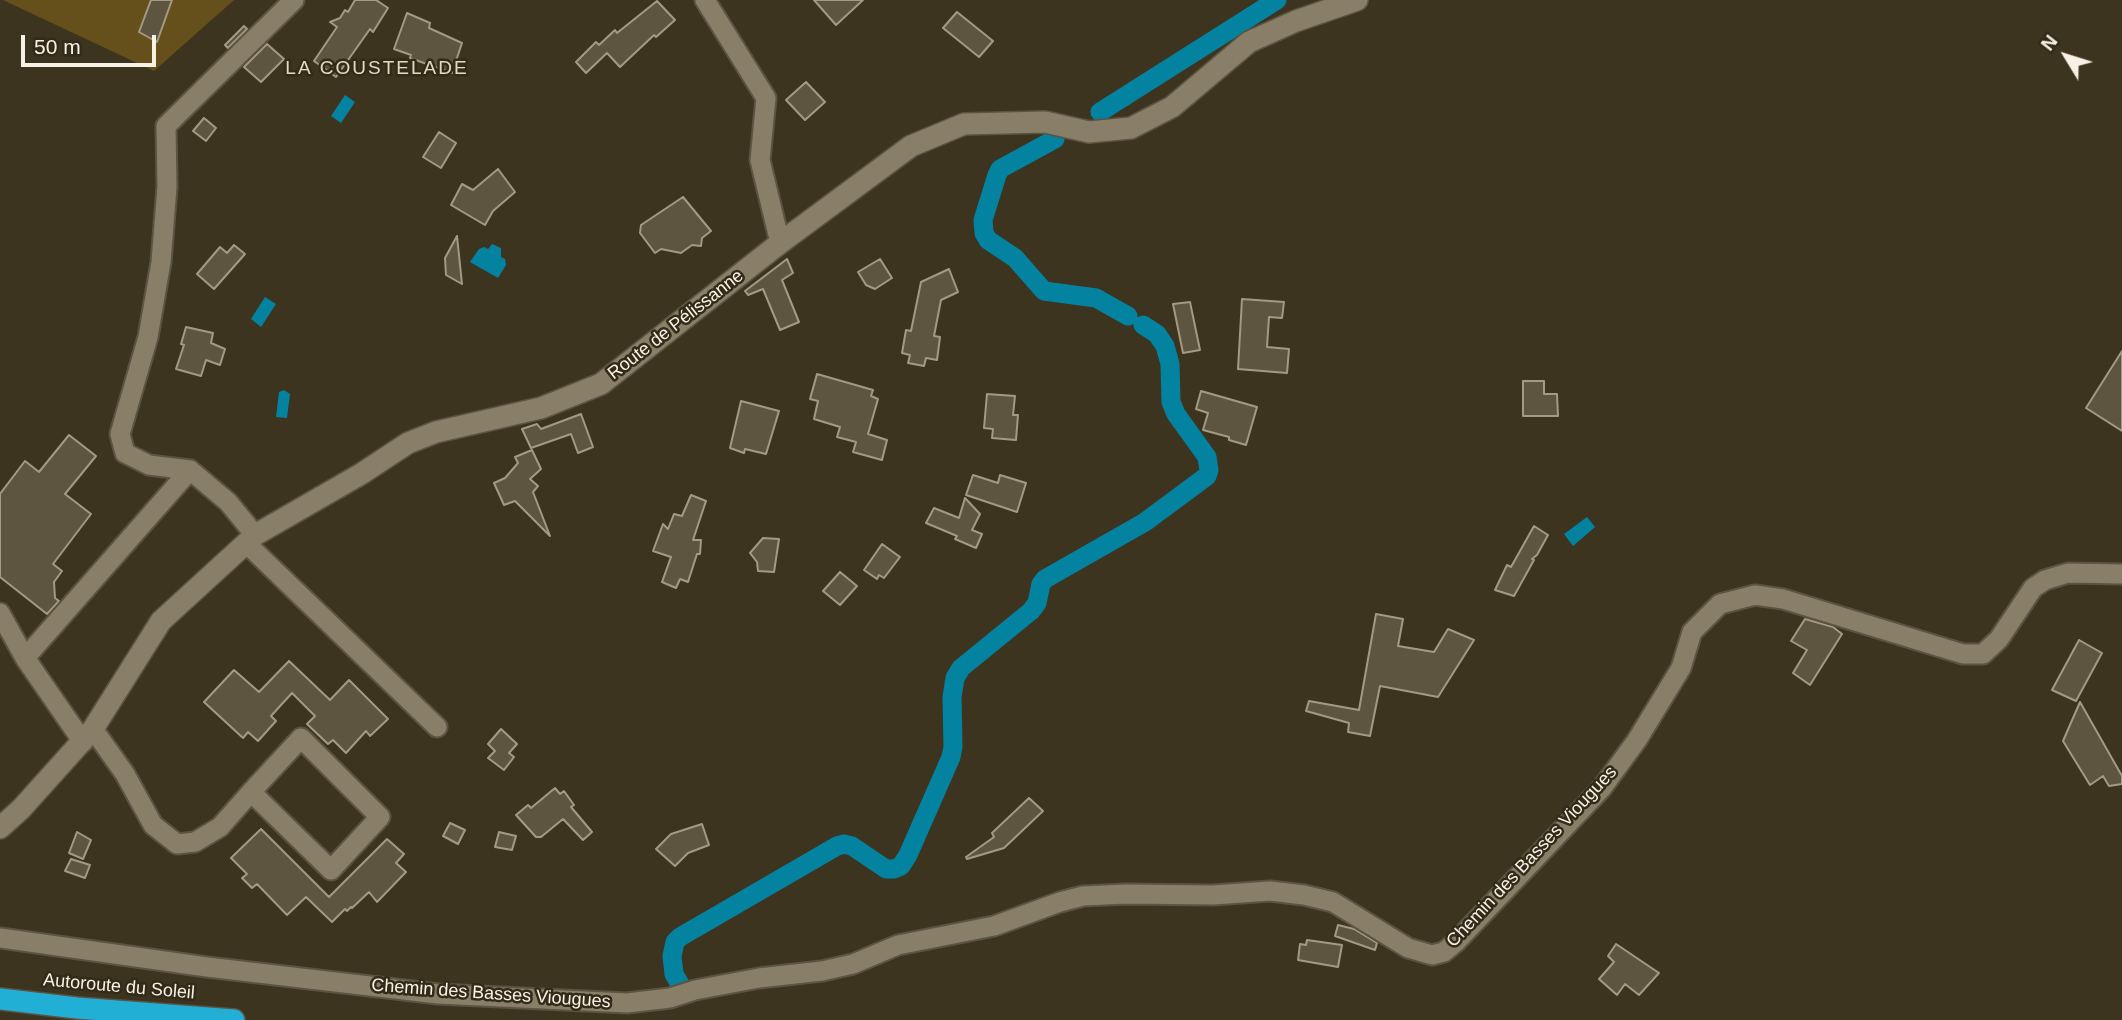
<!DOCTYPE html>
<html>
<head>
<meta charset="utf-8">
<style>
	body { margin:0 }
	#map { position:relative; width:2122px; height:1020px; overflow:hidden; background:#3d3420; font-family:Arial,sans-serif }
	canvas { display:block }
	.north { position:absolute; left:2031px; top:21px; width:70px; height:70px; -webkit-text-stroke:5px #332a17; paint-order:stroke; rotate:308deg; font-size:19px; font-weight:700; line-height:28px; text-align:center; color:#f8f2e6 }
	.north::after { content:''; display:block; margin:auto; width:24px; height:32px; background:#f8f2e6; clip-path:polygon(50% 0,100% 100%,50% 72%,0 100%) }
	.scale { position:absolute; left:21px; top:35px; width:135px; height:32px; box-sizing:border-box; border:4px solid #f8f2e6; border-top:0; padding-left:9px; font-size:21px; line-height:24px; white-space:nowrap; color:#f8f2e6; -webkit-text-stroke:5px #332a17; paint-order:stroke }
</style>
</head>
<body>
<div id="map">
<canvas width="2122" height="1020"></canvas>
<div class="north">N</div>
<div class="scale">50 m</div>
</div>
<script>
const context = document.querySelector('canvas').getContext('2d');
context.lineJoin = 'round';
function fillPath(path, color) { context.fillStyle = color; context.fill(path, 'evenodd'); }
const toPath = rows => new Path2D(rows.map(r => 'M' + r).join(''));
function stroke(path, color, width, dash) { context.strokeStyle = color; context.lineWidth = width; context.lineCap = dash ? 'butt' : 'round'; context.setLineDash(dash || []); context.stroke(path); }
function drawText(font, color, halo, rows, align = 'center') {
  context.font = font + ' Arial,sans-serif'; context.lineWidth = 5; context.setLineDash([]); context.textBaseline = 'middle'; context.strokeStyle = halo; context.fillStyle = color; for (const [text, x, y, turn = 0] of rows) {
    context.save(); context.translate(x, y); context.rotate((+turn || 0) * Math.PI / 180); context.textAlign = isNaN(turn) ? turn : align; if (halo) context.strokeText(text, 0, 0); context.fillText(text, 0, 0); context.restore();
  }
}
fillPath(toPath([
	[3,0,234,0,154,71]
]), '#654f1b');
fillPath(toPath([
	[345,95,355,102,341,123,331,116],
	[492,244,501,248,501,257,505,259,506,265,498,278,470,262,479,249,484,247,488,249],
	[265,297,276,304,261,327,251,319],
	[284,390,290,394,287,418,276,417,279,392],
	[1587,517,1595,527,1573,546,1564,534]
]), '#0483a1');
stroke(toPath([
	[1100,112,1277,0],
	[1055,139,1000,169,997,175,983,220,984,233,988,240,1015,258,1044,291,1096,298,1128,316],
	[681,986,674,974,672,956,675,942,680,937,837,846,844,844,852,846,886,869,894,869,901,866,908,855,951,757,953,747,952,697,955,678,961,668,1031,611,1037,603,1041,584,1045,579,1145,522,1207,476,1209,470,1207,457,1176,414,1171,402,1170,364,1165,346,1157,334,1143,325]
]), '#0483a1', 19);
const building = toPath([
	[151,0,172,0,157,42,139,32,151,0],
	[355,0,376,0,388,8,373,32,370,29,336,77,314,61,337,27,330,22,340,18,345,10,348,12,355,0],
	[814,0,863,0,836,25,814,0],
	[657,1,675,20,656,37,654,35,620,67,607,53,586,73,576,62,596,42,599,45,615,30,617,33,657,1],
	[957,12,993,41,979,57,943,28,957,12],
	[407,13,430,23,429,28,462,43,452,73,410,58,411,55,394,49,407,13],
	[244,26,247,29,228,48,225,45,244,26],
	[267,44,284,59,261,82,244,67,267,44],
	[806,82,825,102,805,120,786,100,806,82],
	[204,118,216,128,206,141,193,131,204,118],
	[439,132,456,143,441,168,423,157,439,132],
	[498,169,515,192,493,211,485,225,451,205,462,184,473,190,498,169],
	[683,197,711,231,702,238,701,246,692,245,681,253,661,249,655,253,640,233,641,225,683,197],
	[457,236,462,284,446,275,445,258,457,236],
	[234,245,245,254,214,289,197,274,220,247,227,253,234,245],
	[787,259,793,273,782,280,799,322,780,330,763,289,748,295,745,291,787,259],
	[880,259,892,278,875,289,866,285,858,272,880,259],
	[949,269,958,292,941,300,934,336,940,337,937,360,926,358,924,366,908,363,910,355,902,353,906,330,911,331,921,282,949,269],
	[1242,299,1284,302,1282,318,1269,317,1267,347,1289,349,1287,373,1238,369,1242,299],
	[1190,302,1200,350,1183,353,1173,304,1190,302],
	[186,327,213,333,211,343,225,349,220,365,206,360,201,376,176,369,184,345,181,344,186,327],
	[2122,351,2122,431,2086,408,2122,351],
	[817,374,873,390,871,396,878,399,868,434,887,440,882,460,853,452,856,442,837,437,840,427,814,419,818,401,810,399,817,374],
	[1523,381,1544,381,1544,394,1557,394,1558,416,1523,416,1523,381],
	[1201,391,1257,407,1246,445,1229,440,1229,437,1203,430,1208,413,1196,409,1201,391],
	[987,394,1015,396,1013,415,1018,415,1016,440,992,438,993,429,984,428,987,394],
	[741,401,779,411,766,454,745,449,744,453,730,448,741,401],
	[581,414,593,447,578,453,571,434,531,448,522,429,537,424,541,429,581,414],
	[69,435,96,456,65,494,91,514,53,564,62,571,54,582,55,598,59,601,47,614,0,577,0,494,25,461,39,472,69,435],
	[532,450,541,469,530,479,538,486,533,492,550,536,515,501,504,505,494,483,505,478,518,463,515,457,532,450],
	[973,475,998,483,1000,475,1026,483,1017,512,966,495,973,475],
	[691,495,706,501,693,540,701,540,700,554,697,554,688,582,680,579,676,588,662,582,671,557,653,551,663,524,668,529,674,514,682,516,691,495],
	[965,498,980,514,972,530,982,534,976,548,955,539,957,536,926,523,934,508,959,518,965,498],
	[1534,526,1548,535,1537,555,1532,559,1534,560,1514,596,1495,590,1507,565,1511,567,1534,526],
	[763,538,779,539,774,572,758,571,757,562,750,553,763,538],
	[882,544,900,557,884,578,879,575,877,579,864,570,882,544],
	[840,572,857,586,840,605,823,591,840,572],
	[1376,614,1403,619,1398,646,1434,652,1448,629,1474,640,1438,697,1380,686,1370,736,1348,732,1349,723,1306,711,1309,701,1359,710,1376,614],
	[1805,619,1833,627,1842,634,1810,685,1793,673,1807,650,1791,641,1805,619],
	[2079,640,2102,653,2076,701,2052,690,2079,640],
	[289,661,330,700,349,680,388,719,370,736,366,731,346,753,333,740,328,744,307,724,315,716,292,693,271,716,276,721,258,741,248,732,243,738,204,702,234,670,259,692,289,661],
	[2080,702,2122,776,2122,784,2109,786,2103,776,2090,785,2063,741,2080,702],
	[501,729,517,744,509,753,514,757,504,770,488,758,495,751,488,744,501,729],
	[555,788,560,794,564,791,574,805,571,807,592,832,583,840,563,819,541,837,536,837,516,815,528,805,531,808,555,788],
	[1029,798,1043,811,1004,848,967,859,966,857,994,837,992,833,1029,798],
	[450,823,465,830,458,844,443,836,450,823],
	[702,824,709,845,688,853,675,866,656,849,671,834,702,824],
	[261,829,329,897,387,839,404,854,396,863,406,872,377,902,369,892,352,908,351,907,347,911,345,909,332,922,306,897,287,915,257,884,252,888,242,878,247,874,231,858,261,829],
	[77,832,91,840,83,859,69,853,77,832],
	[499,832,516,836,512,850,495,847,499,832],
	[71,859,90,865,85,878,65,871,71,859],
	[1338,925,1354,929,1377,943,1375,950,1335,936,1338,925],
	[1307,940,1342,945,1338,967,1298,960,1300,944,1306,945,1307,940],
	[1616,944,1659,973,1639,995,1625,984,1617,995,1599,979,1614,962,1608,956,1616,944]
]);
fillPath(building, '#5e5540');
stroke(building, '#a49982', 2);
const street = toPath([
	[705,0,766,98,760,160,780,243],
	[255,535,228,502,190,470,149,465,125,453,120,434,148,337,161,262,167,187,166,126,294,0],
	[246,543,437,727],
	[0,613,25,658],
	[93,729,125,774,153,825,177,844,195,842,220,827,251,792,301,738,380,817,331,870,251,792],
	[83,742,25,658,190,470],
	[0,938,207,967,438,994,627,1003,670,998,695,990,759,978,822,971,853,964,898,945,994,926,1060,902,1083,896,1126,894,1213,895,1270,891,1304,895,1333,902,1408,948,1432,955,1444,952,1456,942,1602,788,1637,740,1681,668,1692,632,1720,604,1755,595,1783,599,1963,654,1983,654,1999,639,2033,588,2045,580,2068,573,2122,574]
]);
const secondary = toPath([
	[0,828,21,809,93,729,161,621,255,535,361,474,408,443,436,432,541,408,601,384,780,243,911,146,964,124,1045,122,1089,132,1131,128,1172,107,1249,42,1296,21,1357,0]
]);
const highway = toPath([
	[0,999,77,1008,234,1020]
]);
stroke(street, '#5b5442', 23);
stroke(secondary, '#5b5442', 24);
stroke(highway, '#5b5442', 24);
stroke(street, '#897e68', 19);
stroke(secondary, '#897e68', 21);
stroke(highway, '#22afd5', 21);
drawText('18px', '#f8f2e6', '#332a17', [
	["Route de Pélissanne",676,325,-38],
	["Chemin des Basses Viougues",1532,857,-47],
	["Autoroute du Soleil",119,987,5],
	["Chemin des Basses Viougues",491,994,4]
]);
context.letterSpacing = '2px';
drawText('19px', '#e3d8c0', '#332a17', [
	["LA COUSTELADE",377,69]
]);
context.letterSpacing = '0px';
</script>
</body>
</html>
